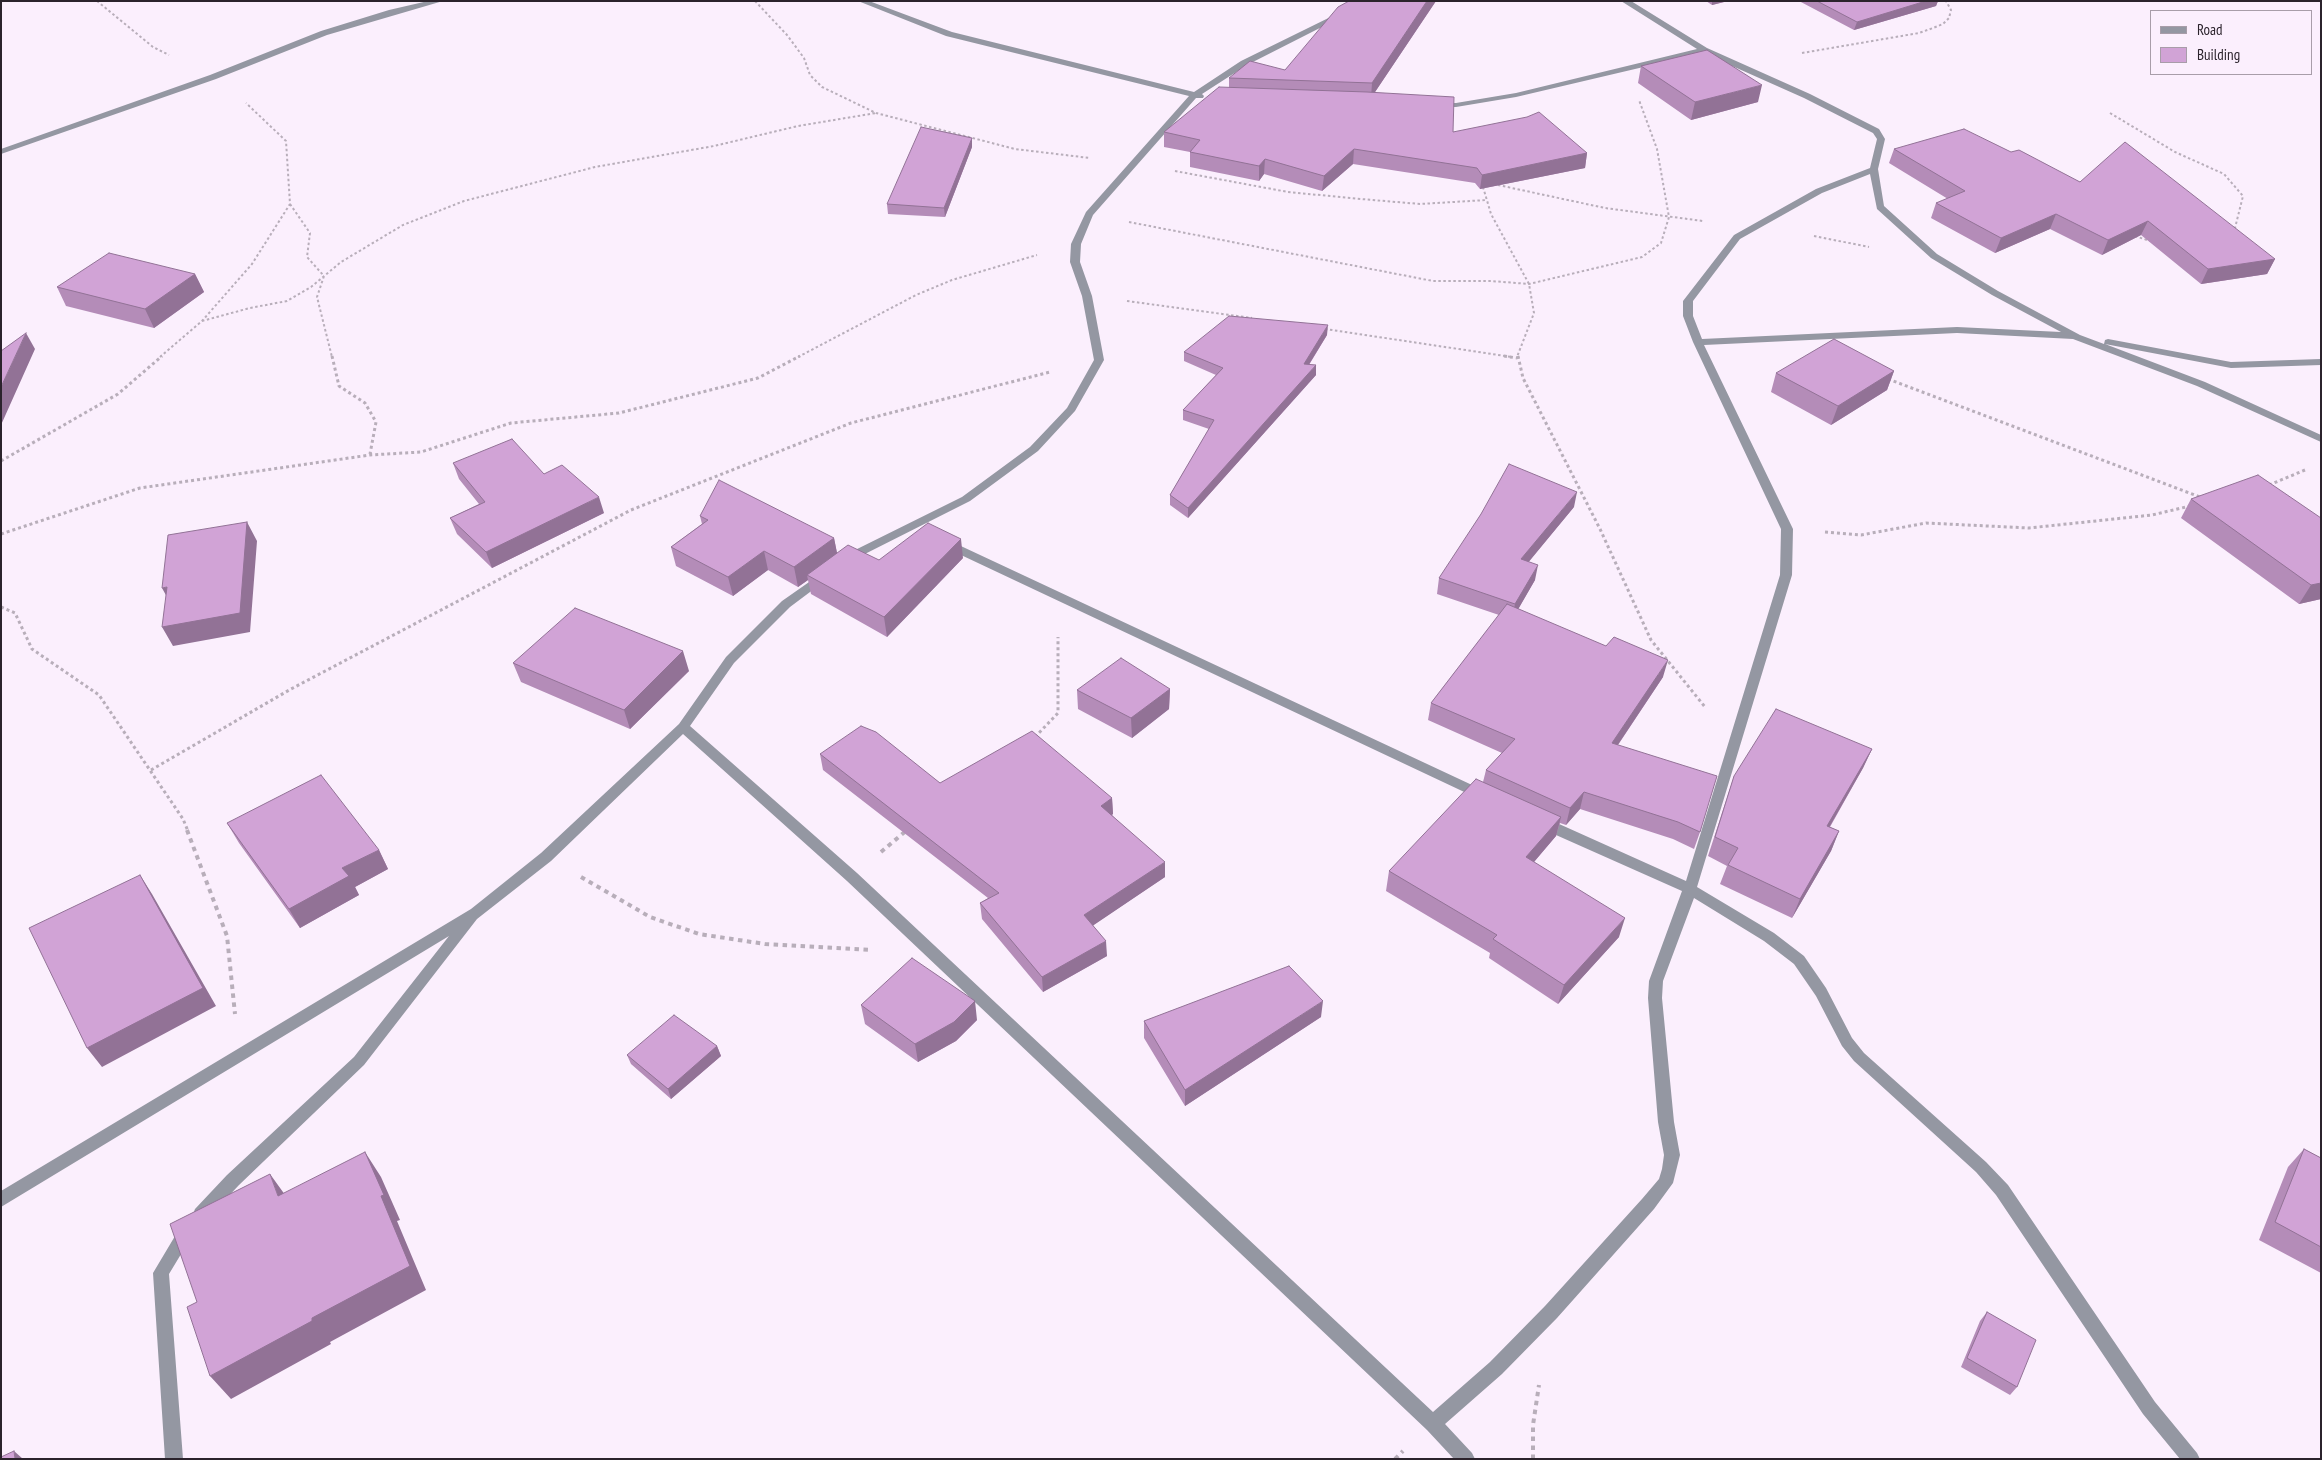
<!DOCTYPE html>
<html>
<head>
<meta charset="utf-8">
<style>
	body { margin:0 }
	#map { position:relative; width:2322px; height:1460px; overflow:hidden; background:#fbeffd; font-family:"PT Sans Narrow",sans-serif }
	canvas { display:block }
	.frame { position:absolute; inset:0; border:2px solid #2b232c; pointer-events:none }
	.legend { position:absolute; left:2150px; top:10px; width:162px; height:65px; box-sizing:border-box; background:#fbeffd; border:1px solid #a89da9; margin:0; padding:6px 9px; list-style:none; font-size:15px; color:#2b232c }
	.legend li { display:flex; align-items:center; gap:10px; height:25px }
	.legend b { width:25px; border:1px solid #a89da9 }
</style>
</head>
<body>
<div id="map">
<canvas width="2322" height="1460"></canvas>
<div class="frame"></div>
<ul class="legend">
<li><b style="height:6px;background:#9497a2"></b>Road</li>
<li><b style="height:14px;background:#d1a3d6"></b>Building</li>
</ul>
</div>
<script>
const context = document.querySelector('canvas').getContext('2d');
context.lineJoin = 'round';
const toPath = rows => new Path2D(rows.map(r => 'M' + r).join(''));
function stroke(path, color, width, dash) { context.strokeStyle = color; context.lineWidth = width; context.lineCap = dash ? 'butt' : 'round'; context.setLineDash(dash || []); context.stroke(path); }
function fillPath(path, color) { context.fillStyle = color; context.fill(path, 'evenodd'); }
stroke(toPath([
	[97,1,153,47,169,55],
	[755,1,787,35,804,58,810,75,822,87,876,113,1015,149,1090,158],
	[1802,53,1919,33,1933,28,1943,24,1949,18,1951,10,1946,1],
	[2110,113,2175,152,2224,174,2243,196,2234,232],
	[1175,171,1288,192,1361,199,1420,204,1487,200],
	[1498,185,1605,208,1703,221],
	[1483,187,1491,214,1529,284,1534,313,1517,357],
	[290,204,310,233,307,257,324,276,317,297,332,357],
	[1129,222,1433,281,1491,281,1529,284,1642,257,1661,243,1669,217,1657,149,1639,100],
	[1814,236,1869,247],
	[2135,236,2150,241],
	[1127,301,1252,318],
	[202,321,250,308,287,301,311,287,341,262,403,225,464,201,595,167,714,146,798,126,876,113],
	[1325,329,1512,357],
	[160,357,202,321,252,264,290,204,286,141,246,103],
	[798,357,916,295,952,280,1037,255]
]), '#b8aeba', 2, [2.5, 2.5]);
stroke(toPath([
	[332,356,339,386,365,403,376,422,370,454],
	[1504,356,1517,358],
	[1518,356,1523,378,1600,529,1651,640,1705,707],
	[1888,379,2200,497],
	[1,461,118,394,162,356],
	[2269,485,2305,470],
	[1825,532,1861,535,1926,523,2029,528,2152,515,2190,506],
	[1,534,140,488,370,455,421,452,511,423,619,413,758,378,800,356],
	[1,607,15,613,32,649,99,695,183,819,188,831],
	[1035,737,1058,713,1058,637],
	[151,770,291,689,631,510,851,423,1050,372]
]), '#b8aeba', 3, [3, 3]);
stroke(toPath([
	[187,830,227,936,235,1014],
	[881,852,907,830],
	[581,877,650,917,699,934,765,944,871,950],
	[1395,1459,1403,1451],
	[1533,1459,1533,1425,1539,1385]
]), '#b8aeba', 4, [4.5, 4.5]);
fillPath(toPath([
	[428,1,443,1,327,35,216,79,1,154,1,149,210,75,321,31,389,10,428,1],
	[858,1,869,1,952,32,1194,92,1241,61,1363,1,1373,1,1247,65,1202,94,1204,96,1203,98,1196,98,1093,215,1081,244,1080,262,1092,296,1104,360,1075,411,1038,451,970,501,847,563,841,559,843,556,962,497,1030,447,1067,408,1094,360,1082,296,1070,262,1071,244,1086,212,1189,96,946,36,858,1],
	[1621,1,1631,1,1707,48,1810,94,1879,129,1885,139,1878,169,1884,206,1937,254,1998,291,2080,335,2104,344,2105,340,2108,339,2231,362,2321,359,2321,365,2231,368,2105,344,2205,382,2321,435,2321,442,2197,386,2073,339,1957,333,1704,345,1793,529,1792,575,1697,887,1774,933,1804,956,1826,988,1852,1038,1864,1053,1986,1162,2008,1185,2155,1402,2197,1453,2200,1459,2180,1459,2143,1414,1996,1195,1976,1172,1854,1061,1842,1046,1816,996,1794,964,1764,941,1694,898,1663,981,1662,998,1674,1122,1680,1155,1673,1183,1654,1209,1557,1318,1502,1374,1445,1424,1472,1453,1475,1459,1454,1459,1427,1430,847,881,683,734,551,861,477,919,364,1065,239,1185,207,1219,201,1221,195,1219,193,1214,195,1209,227,1175,354,1057,449,936,1,1207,1,1191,471,909,541,853,679,724,726,657,782,601,822,573,826,574,828,577,826,580,790,607,734,663,690,726,857,873,1433,1412,1490,1362,1545,1306,1642,1199,1659,1179,1662,1169,1664,1155,1658,1122,1648,998,1649,981,1682,891,1538,827,1536,823,1538,819,1543,818,1548,819,1686,881,1780,575,1781,529,1693,342,1683,316,1683,301,1734,235,1816,189,1870,168,1877,139,1873,133,1804,98,1703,53,1516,97,1456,107,1438,107,1434,105,1438,103,1456,103,1516,93,1697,49,1621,1],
	[1870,174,1877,209,1931,258,1992,295,2061,332,1957,327,1702,339,1693,316,1693,301,1740,239,1822,193,1870,174],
	[948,540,1487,792,1488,795,1487,798,1477,798,944,547,942,544,948,540],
	[187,1224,193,1226,195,1231,169,1274,183,1459,165,1459,153,1273,181,1226,187,1224]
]), '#9497a2');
fillPath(toPath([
	[1349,1,1436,1,1375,92,1453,132,1587,153,1585,168,1480,189,1475,183,1353,164,1322,191,1264,174,1259,181,1190,167,1190,152,1164,147,1164,132,1229,88,1229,78,1285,70],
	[1706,1,1728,1,1712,5],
	[1799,1,1938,1,1936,6,1854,30],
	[1641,66,1758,102,1691,120,1638,83],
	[972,138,972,147,945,217,888,214,887,204],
	[1894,149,2011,152,2080,182,2275,259,2267,274,2201,284,2141,235,2102,255,2050,229,1995,253,1931,218,1936,203,1948,199,1889,163],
	[195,274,204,292,154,328,66,306,57,287],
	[1327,335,1309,365,1316,375,1188,518,1170,505,1170,495,1209,429,1183,420,1183,410,1216,375,1184,361,1184,352],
	[1894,371,1887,390,1831,425,1771,392,1776,373],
	[453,463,544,474,604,513,492,568,457,534,450,518,479,504,459,479],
	[2191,499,2320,518,2321,599,2299,604,2181,518],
	[1574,507,1528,562,1535,580,1518,609,1663,677,1618,745,1700,832,1694,849,1673,839,1580,809,1566,825,1560,823,1556,836,1534,862,1619,937,1558,1004,1489,958,1490,953,1386,891,1389,871,1483,782,1486,770,1502,753,1428,720,1431,703,1499,615,1437,594,1439,578],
	[700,516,834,538,837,553,879,560,963,558,887,637,811,594,808,580,798,587,768,570,733,596,676,566,671,547,702,524],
	[513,663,689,671,630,729,521,682],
	[1170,689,1169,709,1132,738,1078,709,1077,690],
	[1872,749,1863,768,1830,827,1839,831,1831,851,1792,918,1720,884,1727,866,1708,856,1734,776],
	[820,754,940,783,1112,798,1113,814,1112,815,1165,877,1093,925,1107,956,1043,992,982,919,980,903,988,898,823,770],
	[227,823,379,850,388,869,355,887,359,895,300,928,239,843],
	[861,1005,977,1020,956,1041,918,1062,865,1024],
	[1321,1017,1185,1106,1144,1038,1144,1021],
	[717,1046,721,1056,671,1099,631,1064,627,1055],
	[2304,1149,2321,1158,2321,1273,2259,1240,2288,1167],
	[1987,1312,2017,1387,2010,1395,1961,1367,1980,1321]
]), '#b48cb8');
fillPath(toPath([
	[1427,1,1436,1,1371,98,1372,83],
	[1712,1,1728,1,1712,5],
	[1926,1,1938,1,1936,6,1854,30,1857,22],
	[1762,85,1758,102,1691,120,1695,102],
	[972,138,972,147,945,217,944,208],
	[1354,149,1353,164,1322,191,1324,176],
	[1587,153,1585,168,1480,189,1482,175],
	[1265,159,1264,174,1259,181,1259,166],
	[2056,214,2050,229,1995,253,2001,238],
	[2148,221,2141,235,2102,255,2108,240],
	[2275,259,2267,274,2201,284,2208,269],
	[195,274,204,292,154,328,145,309],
	[1328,325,1327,335,1303,374,1304,364],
	[26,333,35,349,1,425,1,387],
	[1316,365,1316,375,1188,518,1188,508],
	[1894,371,1887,390,1831,425,1838,406],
	[1577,492,1574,507,1518,575,1521,559],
	[599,497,604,513,492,568,486,552],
	[247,522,257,541,250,632,173,646,162,627],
	[834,538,838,558,807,575,808,580,798,587,794,567],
	[961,539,963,558,887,637,884,617],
	[764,551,768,570,733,596,728,577],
	[1538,565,1535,580,1512,620,1515,604],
	[2321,583,2321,599,2299,604,2311,585],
	[167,587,173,608,162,588],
	[683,651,689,671,630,729,624,710],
	[1668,660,1663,677,1607,761,1612,743],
	[1170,689,1169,709,1132,738,1131,718],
	[1872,749,1863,768,1819,845,1827,826],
	[1584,792,1580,809,1566,825,1570,808],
	[1112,798,1113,814,1102,821,1101,806],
	[1561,817,1556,836,1522,876,1526,857],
	[1839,831,1831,851,1792,918,1800,899],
	[379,850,388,869,355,887,359,895,300,928,289,909,342,868],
	[1165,862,1165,877,1085,931,1084,915],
	[140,875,152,894,216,1006,102,1067,87,1048],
	[1625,918,1619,937,1558,1004,1564,985],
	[1106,941,1107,956,1043,992,1042,977],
	[975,1001,977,1020,956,1041,918,1062,915,1044],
	[1323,1001,1321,1017,1185,1106,1185,1090],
	[717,1046,721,1056,671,1099,668,1089],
	[365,1152,381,1177,400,1220,397,1221,426,1290,330,1342,331,1344,231,1399,210,1376,312,1318,381,1196],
	[270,1174,288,1199,278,1196],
	[14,1451,23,1459,15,1459]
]), '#927296');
const building = toPath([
	[1349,1,1427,1,1372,83,1229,78,1250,61,1285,70,1338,7,1349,1],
	[1817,1,1926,1,1857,22,1817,1],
	[1707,50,1762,85,1695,102,1641,66,1707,50],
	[1219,87,1367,92,1454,97,1453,132,1527,117,1539,112,1587,153,1482,175,1477,168,1354,149,1324,176,1265,159,1259,166,1190,152,1200,140,1164,132,1219,87],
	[921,127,972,138,944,208,887,204,921,127],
	[1964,129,2011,152,2019,150,2080,182,2125,142,2275,259,2208,269,2148,221,2108,240,2056,214,2001,238,1936,203,1965,191,1894,149,1964,129],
	[109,253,195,274,145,309,57,287,109,253],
	[1229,316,1328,325,1304,364,1316,365,1188,508,1170,495,1214,420,1183,410,1223,368,1184,352,1229,316],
	[26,333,1,387,1,351,26,333],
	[1834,339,1894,371,1838,406,1776,373,1834,339],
	[512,439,544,474,562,465,599,497,486,552,450,518,485,502,453,463,512,439],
	[1509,464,1577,492,1521,559,1538,565,1515,604,1439,578,1481,514,1509,464],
	[2258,475,2321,518,2321,583,2311,585,2191,499,2258,475],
	[719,480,834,538,794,567,764,551,728,577,671,547,708,520,700,516,719,480],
	[247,522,240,613,162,627,167,587,162,588,168,535,247,522],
	[928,523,961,539,884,617,807,575,848,545,879,560,928,523],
	[1507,604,1606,646,1614,637,1668,660,1612,743,1717,776,1700,832,1678,822,1584,792,1570,808,1486,770,1515,739,1431,703,1507,604],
	[575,608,683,651,624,710,513,663,575,608],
	[1121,658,1170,689,1131,718,1077,690,1121,658],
	[1776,709,1872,749,1827,826,1839,831,1800,899,1728,865,1738,848,1715,837,1734,776,1776,709],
	[861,726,876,732,940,783,1032,731,1112,798,1101,806,1165,862,1084,915,1106,941,1042,977,980,903,999,893,820,754,861,726],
	[321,775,379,850,342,868,349,876,289,909,227,823,321,775],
	[1476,779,1561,817,1526,857,1625,918,1564,985,1493,939,1497,935,1389,871,1476,779],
	[140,875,203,988,87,1048,29,928,140,875],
	[912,958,975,1001,954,1022,915,1044,861,1005,912,958],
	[1289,966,1323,1001,1185,1090,1144,1021,1289,966],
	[674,1015,717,1046,668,1089,627,1055,674,1015],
	[2304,1149,2321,1158,2321,1247,2275,1222,2304,1149],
	[365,1152,384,1195,381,1196,410,1266,312,1318,312,1321,210,1376,187,1307,197,1302,170,1224,270,1174,278,1196,365,1152],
	[1987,1312,2036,1340,2017,1387,1967,1358,1987,1312],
	[14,1451,15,1459,1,1459,1,1457,14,1451]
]);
fillPath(building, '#d1a3d6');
stroke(building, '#927296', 1);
</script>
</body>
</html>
